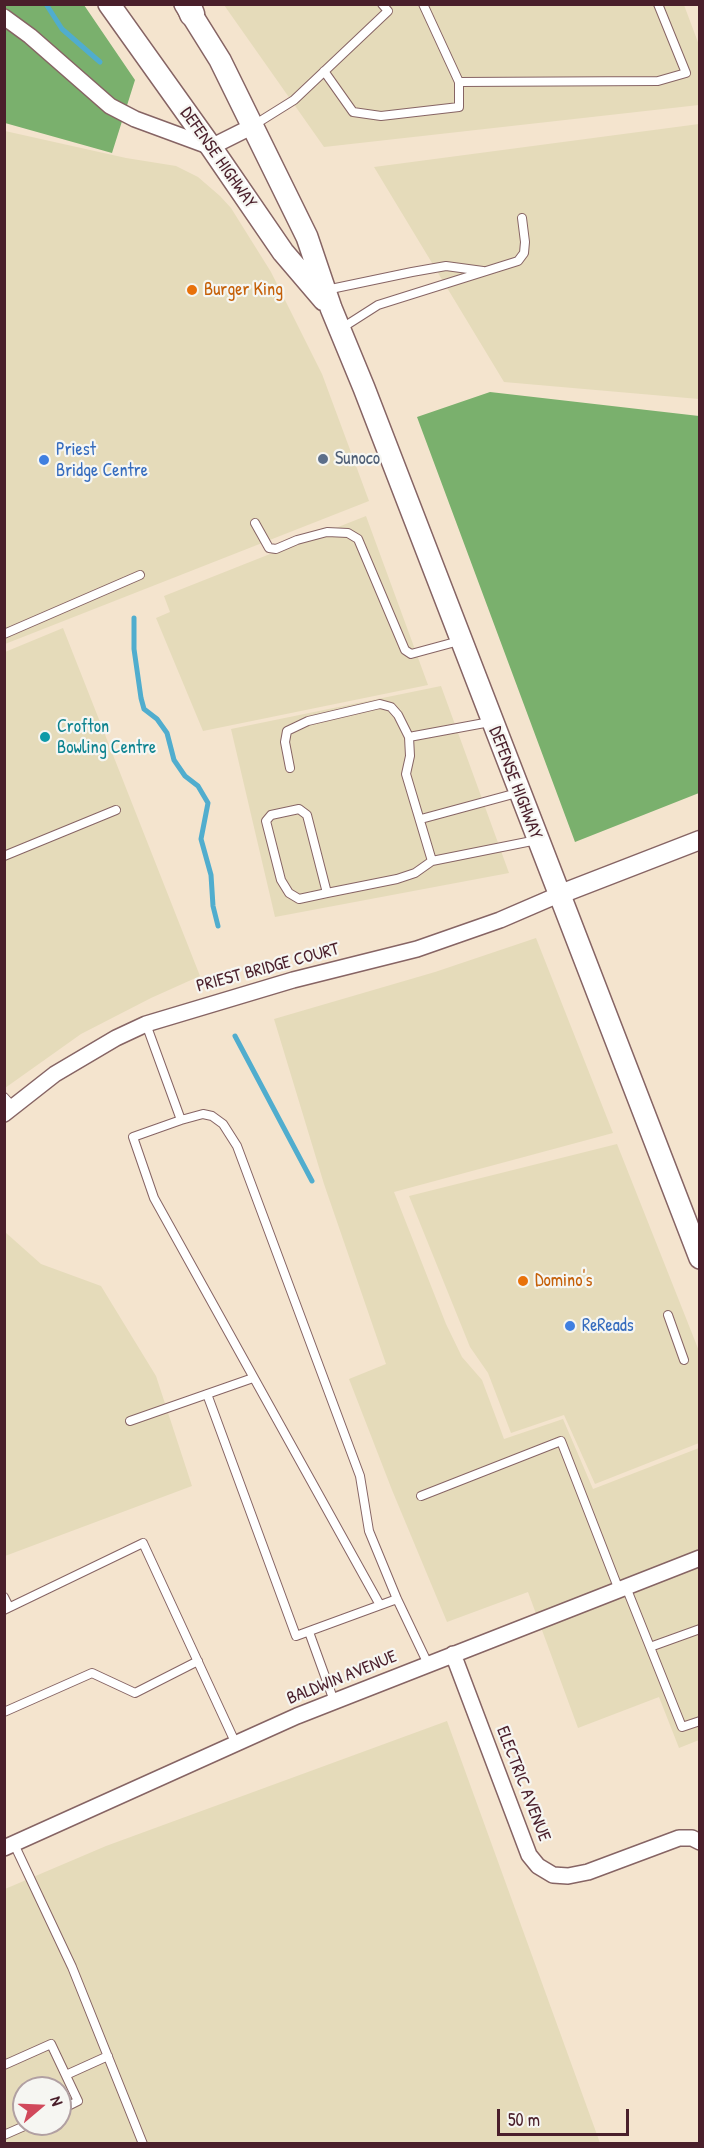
<!DOCTYPE html>
<html>
<head>
<meta charset="utf-8">
<style>
	body { margin:0 }
	#map { position:relative; width:704px; height:2148px; overflow:hidden; background:#f4e4ce; font-family:"Patrick Hand",sans-serif }
	canvas { display:block }
	.frame { position:absolute; inset:0; border:6px solid #4a1f2b; pointer-events:none }
	.north { position:absolute; left:12px; top:2076px; width:60px; height:60px; box-sizing:border-box; background:#f6f6f2; border:2px solid #b1a0a2; border-radius:50%; rotate:71deg; font-size:16px; font-weight:700; line-height:24px; text-align:center; color:#4a1f2b }
	.north::after { content:''; display:block; margin:auto; width:21px; height:27px; background:#d1495b; clip-path:polygon(50% 0,100% 100%,50% 72%,0 100%) }
	.scale { position:absolute; left:497px; top:2109px; width:132px; height:27px; box-sizing:border-box; border:3px solid #4a1f2b; border-top:0; padding-left:8px; font-size:18px; line-height:21px; white-space:nowrap; color:#4a1f2b; -webkit-text-stroke:4px #f6f6f2; paint-order:stroke }
</style>
</head>
<body>
<div id="map">
<canvas width="704" height="2148"></canvas>
<div class="frame"></div>
<div class="north">N</div>
<div class="scale">50 m</div>
</div>
<script>
const context = document.querySelector('canvas').getContext('2d');
context.lineJoin = 'round';
function fillPath(path, color) { context.fillStyle = color; context.fill(path, 'evenodd'); }
const toPath = rows => new Path2D(rows.map(r => 'M' + r).join(''));
function stroke(path, color, width, dash) { context.strokeStyle = color; context.lineWidth = width; context.lineCap = dash ? 'butt' : 'round'; context.setLineDash(dash || []); context.stroke(path); }
function drawText(font, color, halo, rows, align = 'center') {
  context.font = font + ' "Patrick Hand",sans-serif'; context.lineWidth = 4.5; context.setLineDash([]); context.textBaseline = 'middle'; context.strokeStyle = halo; context.fillStyle = color; for (const [text, x, y, turn = 0] of rows) {
    context.save(); context.translate(x, y); context.rotate((+turn || 0) * Math.PI / 180); context.textAlign = isNaN(turn) ? turn : align; if (halo) context.strokeText(text, 0, 0); context.fillText(text, 0, 0); context.restore();
  }
}
fillPath(toPath([
	[224,5,684,5,699,45,699,105,324,147],
	[699,124,699,399,504,382,374,167],
	[5,131,126,158,176,166,198,177,220,196,231,208,271,272,322,374,369,501,5,644],
	[366,516,428,685,203,731,156,618,170,612,164,596],
	[63,628,200,976,151,998,81,1034,5,1088,5,652],
	[441,686,509,873,275,917,231,729],
	[536,938,613,1133,394,1192,446,1324,462,1357,482,1380,504,1439,563,1419,593,1489,699,1448,699,1740,679,1748,659,1697,578,1728,528,1592,447,1622,392,1490,349,1379,386,1364,324,1184,274,1019,435,972],
	[617,1144,699,1351,699,1443,595,1484,564,1415,511,1433,488,1373,470,1347,409,1196],
	[5,1232,41,1264,101,1286,156,1376,192,1486,5,1556],
	[447,1721,600,2143,5,2144,5,1889,106,1846],
	[24,2088,60,2088,60,2124,24,2124]
]), '#e5dbba');
fillPath(toPath([
	[4,5,84,5,135,80,112,153,5,123],
	[490,392,699,416,699,793,575,842,417,417]
]), '#7ab06d');
stroke(toPath([
	[46,4,62,29,100,62],
	[134,618,134,649,141,698,144,709,157,719,167,733,174,760,185,776,198,786,208,803,201,839,211,875,213,906,218,926],
	[235,1036,312,1181]
]), '#50adce', 5);
const service = toPath([
	[423,4,459,82,658,81,686,73,658,4],
	[324,71,353,112,381,116,459,107,459,82],
	[254,125,294,100,388,11,382,4],
	[326,290,412,272,446,266,483,271],
	[342,328,378,305,518,261,524,253,525,242,522,218],
	[255,523,269,548,276,549,297,540,327,532,348,533,358,539,405,650,411,654,459,641],
	[4,634,140,575],
	[490,722,409,737,410,756,406,774,432,861,537,840],
	[290,768,285,742,287,731,308,721,380,704,391,707,398,715,409,737],
	[421,819,517,793],
	[4,856,116,810],
	[327,893,307,815,299,809,271,815,266,821,281,880,289,893,299,899,327,893,397,879,415,873,432,861],
	[146,1024,181,1120,133,1137,154,1198,380,1605],
	[4,1097,13,1107],
	[181,1120,203,1114,212,1116,223,1124,237,1146,360,1476,369,1531,397,1599,428,1664],
	[668,1315,684,1360],
	[207,1394,296,1636,397,1599],
	[130,1421,253,1378],
	[421,1496,561,1441,619,1590],
	[626,1587,682,1727,700,1721],
	[4,1597,9,1607],
	[4,1610,143,1543,236,1744],
	[309,1632,334,1701],
	[650,1647,700,1629],
	[4,1712,92,1673,135,1693,198,1661],
	[14,1844,72,1967,143,2144],
	[4,2065,51,2044,78,2101,60,2110],
	[66,2075,108,2056],
	[4,2135,29,2124]
]);
const minor = toPath([
	[4,17,30,36,110,106,135,119,211,147,253,126],
	[4,1114,55,1074,116,1038,146,1024,293,980,417,949,500,920,558,895],
	[453,1654,529,1855,538,1866,553,1875,568,1876,588,1872,679,1838,692,1838,700,1842],
	[4,1848,297,1716,700,1558]
]);
const tertiary = toPath([
	[558,895,700,840]
]);
const secondary = toPath([
	[109,4,211,147,283,252,324,300],
	[185,4,220,60,307,237,331,308,364,388,700,1258]
]);
const trunk = toPath([
	[188,4,192,14]
]);
stroke(service, '#866464', 10);
stroke(minor, '#866464', 18);
stroke(tertiary, '#866464', 21);
stroke(secondary, '#866464', 24);
stroke(trunk, '#866464', 27);
stroke(service, '#fff', 8);
stroke(minor, '#fff', 15);
stroke(tertiary, '#fff', 18);
stroke(secondary, '#fff', 21);
stroke(trunk, '#fff', 24);
for (const [x, y, r, color] of [
	[192,290,6,"#e8710a"],
	[323,459,6,"#5c6f8a"],
	[44,460,6,"#3f7fe0"],
	[45,737,6,"#0f9aa8"],
	[523,1281,6,"#e8710a"],
	[570,1326,6,"#3f7fe0"]
]) { const dot = new Path2D(); dot.arc(x, y, r, 0, 2 * Math.PI); context.fillStyle = color; context.fill(dot); stroke(dot, '#f6f6f2', 2); }
drawText('18px', '#4a1f2b', '#f6f6f2', [
	["DEFENSE HIGHWAY",218,158,55],
	["DEFENSE HIGHWAY",515,783,69],
	["PRIEST BRIDGE COURT",268,968,-15],
	["BALDWIN AVENUE",342,1678,-22],
	["ELECTRIC AVENUE",523,1784,69]
]);
drawText('18px', '#c56008', '#f6f6f2', [
	["Burger King",204,290],
	["Domino's",535,1281]
], 'left');
drawText('18px', '#366cbe', '#f6f6f2', [
	["Priest",56,450],
	["Bridge Centre",56,471],
	["ReReads",582,1326]
], 'left');
drawText('18px', '#4e5e75', '#f6f6f2', [
	["Sunoco",335,459]
], 'left');
drawText('18px', '#0d838f', '#f6f6f2', [
	["Crofton",57,727],
	["Bowling Centre",57,748]
], 'left');
</script>
</body>
</html>
